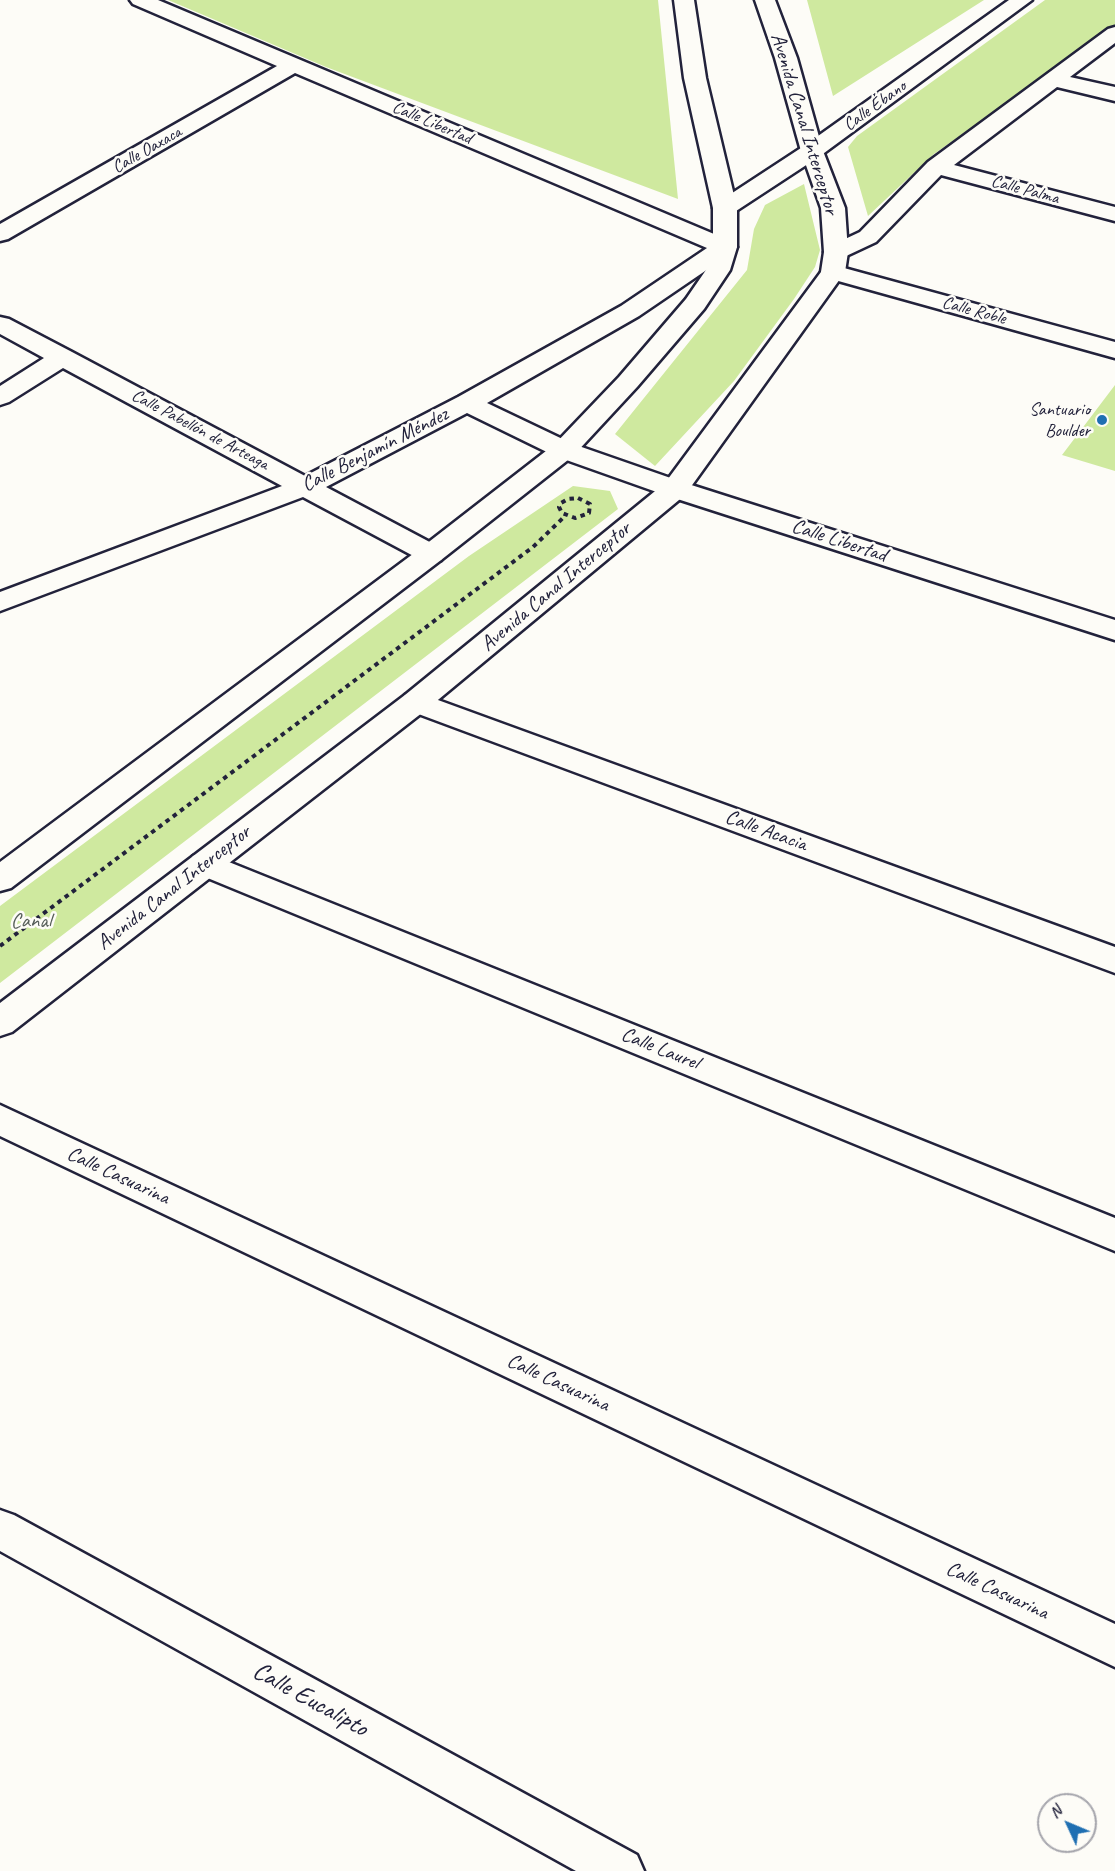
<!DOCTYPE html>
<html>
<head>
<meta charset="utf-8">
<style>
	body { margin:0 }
	#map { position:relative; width:1115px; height:1871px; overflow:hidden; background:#fdfcf7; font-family:Caveat,sans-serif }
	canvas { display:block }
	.north { position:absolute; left:1037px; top:1793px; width:60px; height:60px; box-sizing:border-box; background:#fdfcf7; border:2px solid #a5a5ac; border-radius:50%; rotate:314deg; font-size:16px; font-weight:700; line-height:24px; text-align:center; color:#22223b }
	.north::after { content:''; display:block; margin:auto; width:21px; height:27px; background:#1f6fb2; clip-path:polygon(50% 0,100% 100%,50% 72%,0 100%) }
</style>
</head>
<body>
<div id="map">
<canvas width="1115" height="1871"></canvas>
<div class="north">N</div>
</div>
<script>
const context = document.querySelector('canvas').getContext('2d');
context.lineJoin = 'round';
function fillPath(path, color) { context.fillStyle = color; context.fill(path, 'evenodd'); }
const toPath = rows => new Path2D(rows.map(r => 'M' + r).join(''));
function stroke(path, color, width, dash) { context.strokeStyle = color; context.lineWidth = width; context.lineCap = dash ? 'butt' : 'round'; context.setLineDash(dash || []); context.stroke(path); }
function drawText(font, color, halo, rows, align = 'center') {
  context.font = font + ' Caveat,sans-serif'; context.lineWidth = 5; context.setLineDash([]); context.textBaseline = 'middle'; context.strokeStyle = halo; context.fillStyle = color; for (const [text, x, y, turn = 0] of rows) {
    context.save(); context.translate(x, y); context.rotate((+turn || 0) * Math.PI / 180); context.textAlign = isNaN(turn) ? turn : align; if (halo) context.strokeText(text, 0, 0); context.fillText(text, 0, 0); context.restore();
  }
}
fillPath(toPath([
	[168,0,658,0,678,199,326,67],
	[807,0,984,0,833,96],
	[1045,0,1115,0,1115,27,934,154,868,216,848,147,857,136],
	[804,184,820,250,815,267,794,299,734,381,655,466,615,434,747,270,754,229,765,205],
	[1115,385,1115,471,1062,455],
	[573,486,610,491,618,509,0,983,0,906,469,556]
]), '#cfe99f');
const minor = toPath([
	[130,0,158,0,733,242,737,247,733,252,639,316,487,403,573,444,685,483,1115,620,1115,640,665,495,555,456,467,413,326,487,441,548,445,554,441,560,431,563,421,560,303,497,0,611,0,592,282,486,63,368,9,402,0,405,0,386,44,358,0,334,0,317,9,319,72,352,305,476,458,397,621,306,707,248,295,73,8,239,0,241,0,224,277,66,133,4,130,0],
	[1009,0,1032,0,820,156,733,213,725,215,717,213,713,208,717,203,804,146,1009,0],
	[1115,27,1115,43,1070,77,1115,87,1115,101,1057,87,954,165,1115,207,1115,221,941,175,876,242,844,257,836,259,828,257,824,252,828,247,860,232,928,162,1108,29,1115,27],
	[833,265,1115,342,1115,358,824,277,821,272,824,267,833,265],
	[416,692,1115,947,1115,973,405,709,401,702,405,695,416,692],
	[204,852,1115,1218,1115,1251,193,872,188,864,193,856,204,852],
	[0,1105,1115,1624,1115,1667,0,1136,0,1105],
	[0,1510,14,1515,637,1855,644,1871,576,1871,0,1551,0,1510]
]);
const major = toPath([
	[674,0,694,0,706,78,737,208,737,247,730,270,704,309,637,387,573,456,441,560,11,888,0,891,0,862,421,548,555,444,619,377,686,299,706,270,713,247,713,208,684,78,674,0],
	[755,0,775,0,797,58,823,151,845,208,848,252,845,272,685,495,427,709,12,1032,0,1036,0,1003,405,695,665,483,821,272,824,252,821,208,801,151,775,58,755,0]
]);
stroke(minor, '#22223b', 5);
stroke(major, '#22223b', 5);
stroke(toPath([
	[578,498,590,504,589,513,575,518,562,513,559,507,561,503,568,499,578,498],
	[0,946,533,547,565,516]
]), '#22223b', 4, [4.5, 4.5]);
fillPath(minor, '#fdfcf7');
fillPath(major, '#fdfcf7');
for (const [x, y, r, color] of [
	[1102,420,6,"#1f6fb2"]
]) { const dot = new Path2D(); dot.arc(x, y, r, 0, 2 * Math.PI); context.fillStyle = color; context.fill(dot); stroke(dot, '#fdfcf7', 2); }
drawText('18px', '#22223b', '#fdfcf7', [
	["Calle Ébano",875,106,-36],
	["Calle Libertad",432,123,23],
	["Calle Oaxaca",147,150,-30],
	["Calle Palma",1025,190,15],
	["Calle Roble",974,311,15],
	["Calle Pabellón de Arteaga",200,430,28]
]);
drawText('18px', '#22223b', '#fdfcf7', [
	["Santuario",1090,410],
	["Boulder",1090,431]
], 'right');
drawText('21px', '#22223b', '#fdfcf7', [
	["Avenida Canal Interceptor",804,124,73],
	["Calle Benjamín Méndez",375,450,-27],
	["Calle Libertad",839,541,18],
	["Avenida Canal Interceptor",556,587,-40],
	["Calle Acacia",766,831,20],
	["Avenida Canal Interceptor",174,888,-38],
	["Calle Laurel",660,1049,22],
	["Calle Casuarina",118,1176,25],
	["Calle Casuarina",558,1383,25],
	["Calle Casuarina",997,1591,25]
]);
drawText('21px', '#565e59', '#fdfcf7', [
	["Canal",31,921]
]);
drawText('26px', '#22223b', '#fdfcf7', [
	["Calle Eucalipto",310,1700,29]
]);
</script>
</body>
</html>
